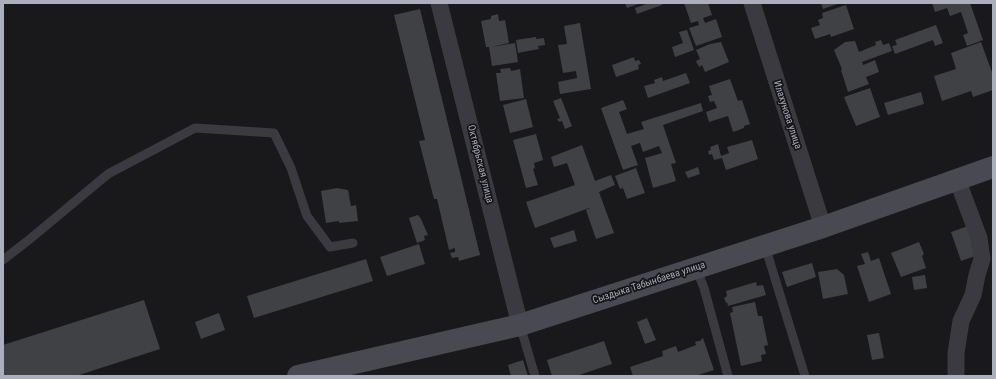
<!DOCTYPE html>
<html>
<head>
<meta charset="utf-8">
<style>
	body { margin:0 }
	#map { position:relative; width:996px; height:379px; overflow:hidden; background:#19191b; font-family:"Roboto Condensed",sans-serif }
	canvas { display:block }
	.frame { position:absolute; inset:0; border:4px solid #abaebb; pointer-events:none }
</style>
</head>
<body>
<div id="map">
<canvas width="996" height="379"></canvas>
<div class="frame"></div>
</div>
<script>
const context = document.querySelector('canvas').getContext('2d');
context.lineJoin = 'round';
function fillPath(path, color) { context.fillStyle = color; context.fill(path, 'evenodd'); }
const toPath = rows => new Path2D(rows.map(r => 'M' + r).join(''));
function stroke(path, color, width, dash) { context.strokeStyle = color; context.lineWidth = width; context.lineCap = dash ? 'butt' : 'round'; context.setLineDash(dash || []); context.stroke(path); }
function drawText(font, color, halo, rows, align = 'center') {
  context.font = font + ' "Roboto Condensed",sans-serif'; context.lineWidth = 3.5; context.setLineDash([]); context.textBaseline = 'middle'; context.strokeStyle = halo; context.fillStyle = color; for (const [text, x, y, turn = 0] of rows) {
    context.save(); context.translate(x, y); context.rotate((+turn || 0) * Math.PI / 180); context.textAlign = isNaN(turn) ? turn : align; if (halo) context.strokeText(text, 0, 0); context.fillText(text, 0, 0); context.restore();
  }
}
fillPath(toPath([
	[625,3,641,3,627,8],
	[649,3,661,3,662,5,637,14,635,8],
	[684,3,708,3,712,15,703,18,705,23,716,19,722,37,696,46,689,28,699,25,698,21,691,23],
	[821,3,840,3,823,9],
	[932,3,970,3,983,40,967,46,963,35,968,33,961,12,950,16,947,8,935,12],
	[846,5,854,29,831,37,830,34,815,39,811,28,820,25,818,20,823,18,822,13],
	[420,9,480,255,459,261,458,257,452,258,450,253,455,252,455,248,449,250,437,199,434,199,419,141,425,140,394,15],
	[498,14,499,21,505,20,509,43,491,47,515,43,518,62,492,66,489,47,486,47,481,21,491,19,491,16],
	[580,23,591,89,560,94,558,82,577,78,576,71,563,73,558,45,567,44,564,26],
	[936,25,943,43,935,46,933,40,895,54,892,46,897,45,895,40],
	[687,30,694,50,675,57,672,47,683,43,679,32],
	[536,37,536,39,544,38,545,45,538,46,539,49,518,53,516,40],
	[881,40,883,45,889,43,892,51,862,62,863,65,875,60,879,72,866,77,869,84,848,92,841,70,842,69,834,50,845,42,855,41,859,52,876,45,875,42],
	[721,42,729,62,705,72,702,65,699,67,696,61,700,59,696,50,710,44],
	[981,42,993,75,993,90,973,97,971,91,942,101,934,76,956,69,951,53],
	[634,57,635,61,639,60,641,64,638,65,639,69,616,77,612,65],
	[510,68,511,71,520,69,524,98,500,101,496,73,501,73,500,69],
	[686,73,690,83,648,98,644,86,655,83,654,80,662,77,663,81],
	[730,79,738,101,742,100,750,124,744,126,744,128,733,132,728,116,709,122,706,112,717,108,714,101,710,102,708,96,712,95,709,86],
	[870,88,880,117,856,126,844,97],
	[921,92,924,104,888,115,884,103],
	[561,98,572,126,565,129,562,121,559,122,557,119,560,118,553,101],
	[526,99,533,127,510,133,503,105],
	[623,100,627,109,619,112,627,134,644,129,641,122,701,103,703,111,663,125,676,163,671,164,676,181,653,188,645,158,662,153,659,146,643,152,640,143,631,146,638,165,623,170,601,108],
	[536,134,543,160,534,163,535,168,533,169,538,185,526,188,513,140],
	[752,140,758,159,726,170,722,158,714,160,712,154,709,155,708,151,711,150,710,147,718,144,721,156,729,153,727,147],
	[582,145,595,181,611,175,615,185,599,192,614,233,596,239,586,210,590,208,589,208,535,228,526,202,575,185,567,163,554,167,551,157],
	[698,167,700,174,688,178,685,172],
	[636,168,645,193,627,199,623,188,620,189,615,176],
	[337,188,348,190,351,206,356,205,358,221,339,223,339,221,326,223,321,191],
	[418,215,421,219,428,235,424,236,425,240,417,243,409,218],
	[968,226,978,255,961,261,951,232],
	[574,230,577,241,554,248,550,238],
	[919,242,924,254,922,256,926,268,901,277,891,253],
	[419,244,425,264,387,276,380,257],
	[868,252,871,261,879,258,891,294,869,302,857,266,865,264,861,254],
	[366,259,373,281,254,318,247,296],
	[812,263,816,277,787,287,782,272],
	[837,269,844,275,848,294,823,299,818,272],
	[925,275,927,288,914,290,912,277],
	[756,282,757,286,763,285,766,295,728,306,727,302,726,303,724,298,727,296,726,291],
	[144,300,160,349,76,376,3,376,3,345],
	[755,302,758,316,762,316,768,345,764,346,766,354,761,355,762,361,741,366,730,313,733,312,732,307],
	[219,313,225,330,201,339,195,322],
	[647,318,656,340,645,344,637,322],
	[879,333,884,358,872,360,867,335],
	[703,338,714,370,695,376,633,376,630,367,663,356,662,351,676,346,678,352,696,345,695,342,702,340,701,339],
	[604,341,612,364,576,376,552,376,547,360],
	[523,360,528,376,511,376,508,365]
]), '#404145');
stroke(toPath([
	[765,246,805,376],
	[3,260,30,239,108,174,195,128,274,133,291,168,307,216,330,247,353,243],
	[696,268,704,288,728,376],
	[520,325,535,376]
]), '#3a3a40', 9);
stroke(toPath([
	[439,3,520,325],
	[752,3,823,227],
	[956,376,956,353,961,321,973,295,977,275,982,259,979,238,957,179]
]), '#3a3a40', 17);
stroke(toPath([
	[298,376,520,325,823,227,993,167]
]), '#484951', 22);
drawText('10px', '#abaebb', '#141416', [
	["Илахунова улица",787,115,72],
	["Октябрьская улица",480,164,76],
	["Сыздыка Табынбаева улица",649,283,-18]
]);
</script>
</body>
</html>
